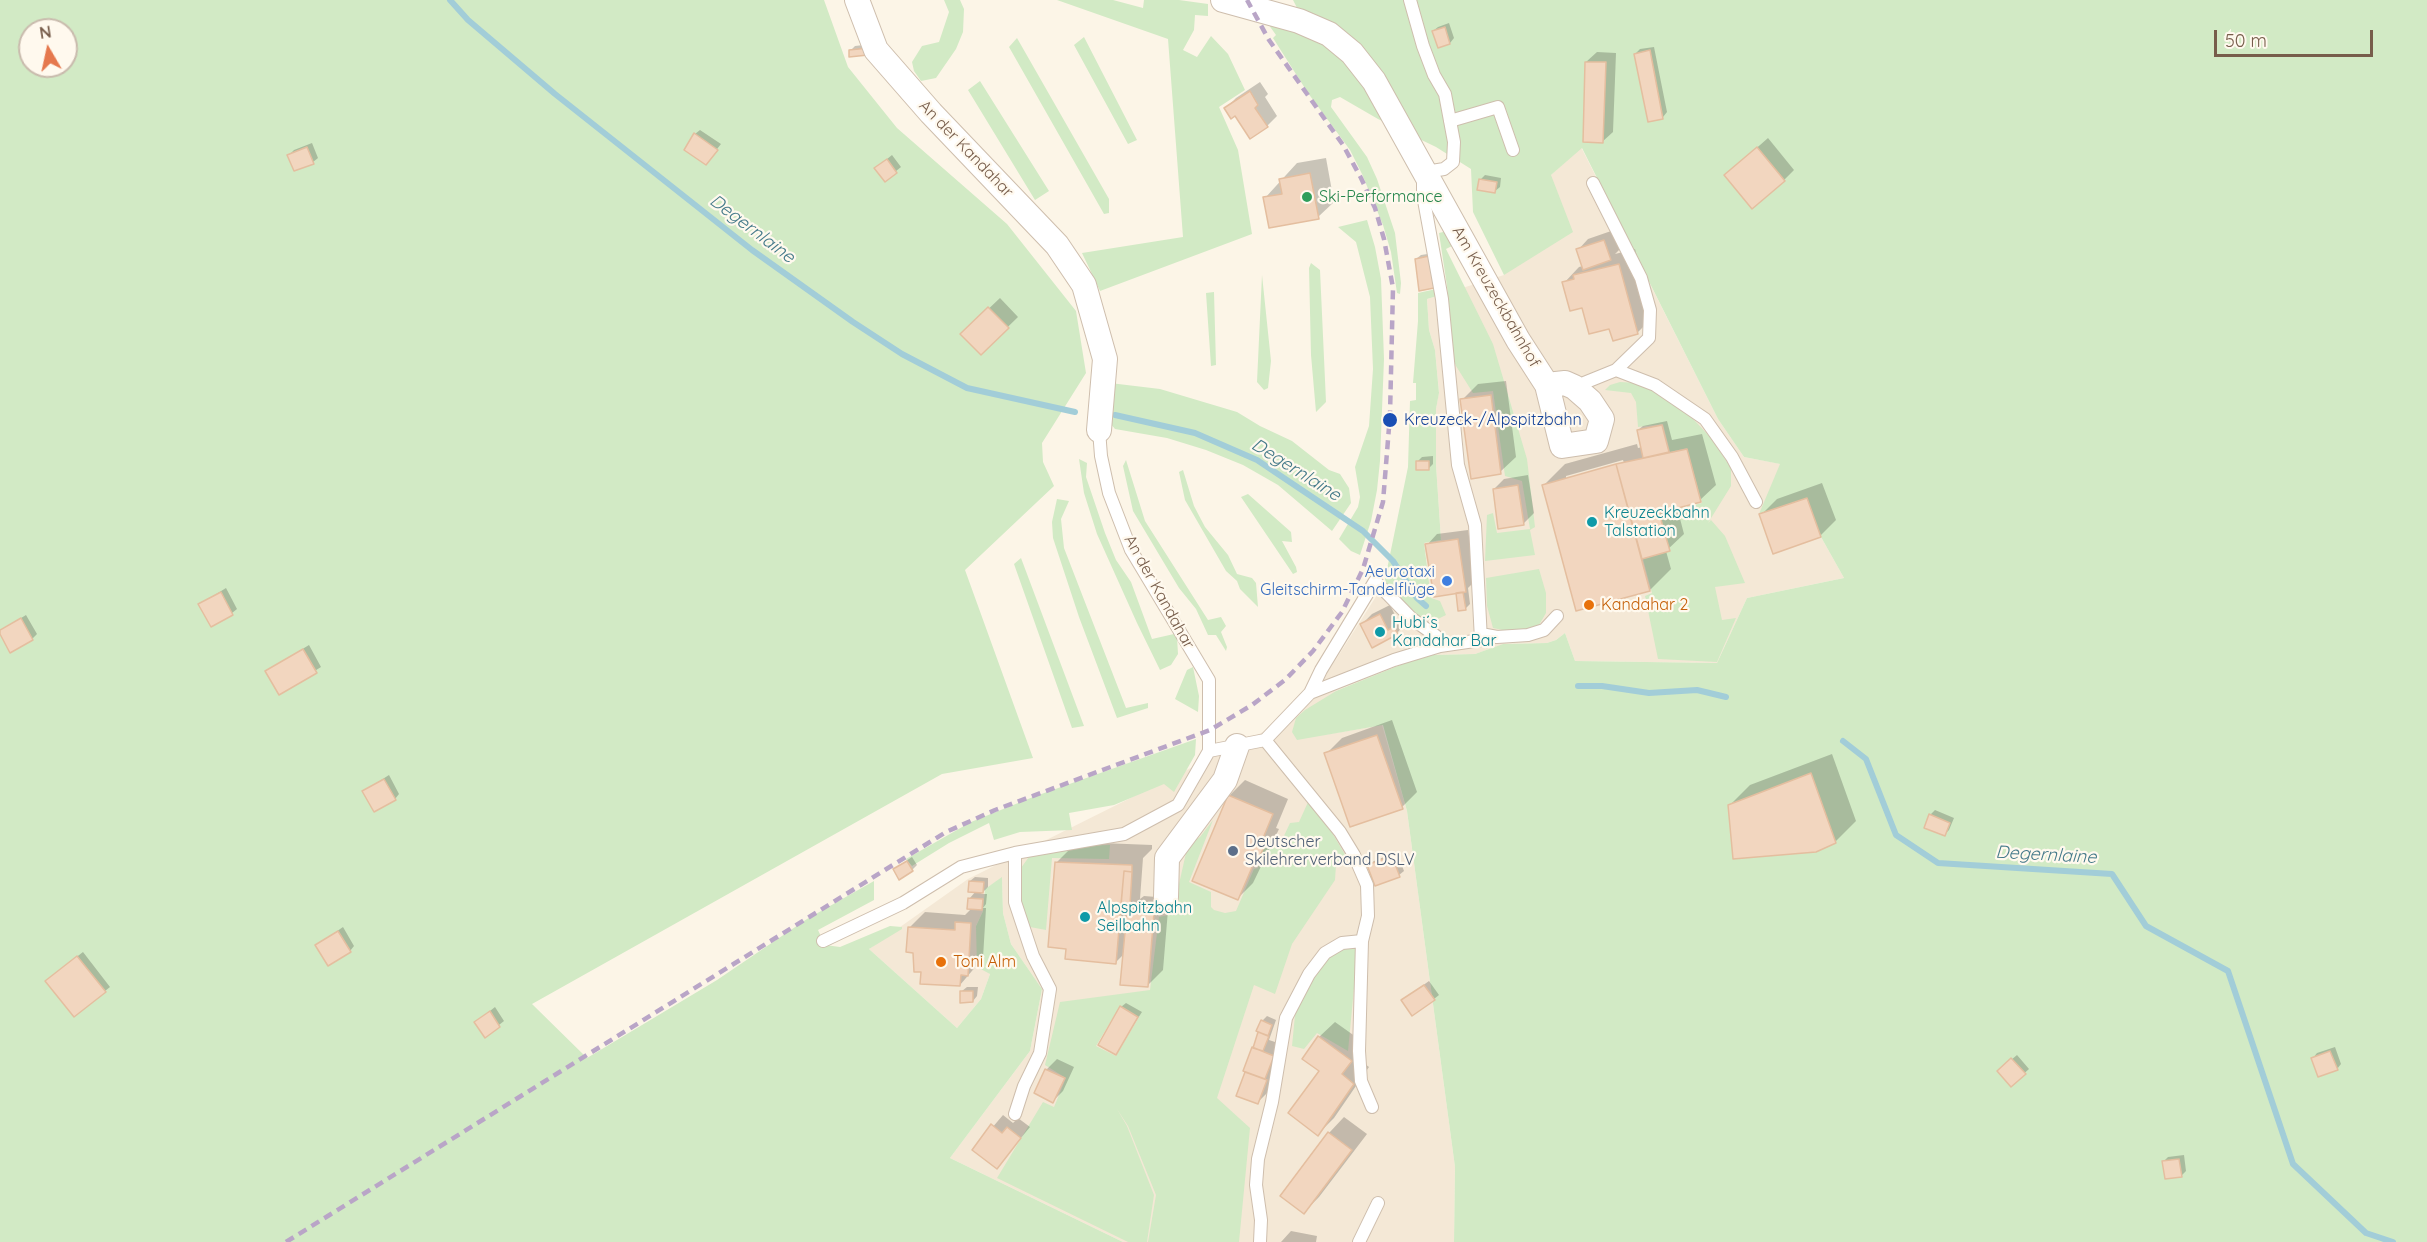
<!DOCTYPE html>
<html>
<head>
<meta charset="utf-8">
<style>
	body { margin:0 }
	#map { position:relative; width:2427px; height:1242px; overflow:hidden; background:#fcf5e7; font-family:Quicksand,sans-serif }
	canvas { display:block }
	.north { position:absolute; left:18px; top:18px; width:60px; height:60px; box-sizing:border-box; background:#fff9ee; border:2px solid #c9bbad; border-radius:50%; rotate:351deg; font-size:16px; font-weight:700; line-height:24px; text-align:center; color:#775d4b }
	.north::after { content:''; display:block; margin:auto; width:21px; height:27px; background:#e5784d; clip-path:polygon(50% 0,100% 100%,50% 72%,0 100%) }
	.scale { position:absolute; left:2214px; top:30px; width:159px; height:27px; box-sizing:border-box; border:3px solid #775d4b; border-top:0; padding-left:8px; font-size:18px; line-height:21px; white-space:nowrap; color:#775d4b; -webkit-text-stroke:4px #fff9ee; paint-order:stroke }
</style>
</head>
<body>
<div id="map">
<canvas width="2427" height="1242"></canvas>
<div class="north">N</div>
<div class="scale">50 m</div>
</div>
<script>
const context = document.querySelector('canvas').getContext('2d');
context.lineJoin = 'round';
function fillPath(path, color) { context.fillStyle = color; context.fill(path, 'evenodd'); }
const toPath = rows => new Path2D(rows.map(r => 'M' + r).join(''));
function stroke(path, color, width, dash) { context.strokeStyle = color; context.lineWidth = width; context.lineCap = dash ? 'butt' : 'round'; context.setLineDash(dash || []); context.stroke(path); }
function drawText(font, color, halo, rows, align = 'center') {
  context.font = font + ' Quicksand,sans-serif'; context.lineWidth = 4.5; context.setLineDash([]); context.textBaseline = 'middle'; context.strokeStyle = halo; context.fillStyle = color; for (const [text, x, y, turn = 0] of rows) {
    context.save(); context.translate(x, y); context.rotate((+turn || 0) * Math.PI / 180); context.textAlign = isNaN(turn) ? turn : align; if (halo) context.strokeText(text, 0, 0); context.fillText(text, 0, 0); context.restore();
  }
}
fillPath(toPath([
	[1581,147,1718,419,1744,457,1781,464,1760,514,1807,498,1821,537,1844,578,1747,598,1717,663,1575,661,1565,633,1556,640,1547,643,1504,644,1475,654,1433,655,1405,663,1336,691,1317,736,1382,725,1407,811,1455,1167,1454,1242,1123,1242,950,1158,1030,1051,1042,989,1011,944,1003,913,1002,878,985,889,983,911,976,926,990,974,981,999,957,1028,869,949,968,879,1275,726,1326,675,1384,584,1431,598,1424,543,1441,540,1436,465,1436,409,1439,392,1435,350,1429,330,1427,299,1504,275,1551,175]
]), '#f4e8d6');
fillPath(toPath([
	[0,0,824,0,848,67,897,128,1007,224,1076,311,1086,373,1042,443,1043,462,1054,486,965,570,1033,758,942,774,532,1004,587,1058,717,980,807,919,874,881,874,900,818,930,825,945,840,947,890,926,902,927,902,929,869,949,957,1028,981,999,990,974,977,967,976,926,983,911,985,889,1002,877,1003,913,1011,944,1042,989,1030,1051,950,1158,1123,1242,0,1242],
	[30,30,66,30,66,66,30,66],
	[944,0,960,0,964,9,963,32,956,49,936,78,921,81,914,71,912,62,922,46,939,42,949,12],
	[1057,0,1113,0,1143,8,1144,0,1179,0,1208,4,1208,16,1195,15,1194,30,1183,50,1197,57,1211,36,1228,54,1245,90,1219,107,1238,150,1252,234,1100,291,1082,253,1183,237,1168,39],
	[1293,0,2427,0,2427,1242,1454,1242,1455,1167,1407,811,1383,725,1297,740,1292,732,1296,718,1305,710,1336,691,1405,663,1433,655,1475,654,1503,644,1547,643,1556,640,1565,633,1575,661,1717,663,1747,598,1844,578,1821,537,1807,498,1759,514,1780,464,1744,457,1718,419,1582,148,1551,175,1573,232,1504,275,1473,212,1471,169,1436,147,1378,119,1340,97,1332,100,1331,107,1367,157,1377,179,1395,233,1401,283,1400,294,1397,293,1391,252,1383,225,1362,174,1350,150,1308,93,1273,38,1276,35,1266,21,1312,37],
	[1084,37,1137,140,1128,144,1074,45],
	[1017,38,1109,199,1109,213,1104,214,1009,47],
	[980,81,1049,191,1035,200,968,90],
	[1367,220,1375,247,1381,279,1384,359,1380,461,1377,490,1371,521,1360,555,1351,551,1339,539,1358,507,1360,497,1355,467,1369,426,1373,369,1370,297,1356,242,1338,227],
	[1447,231,1452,246,1446,249,1493,344,1527,459,1535,527,1530,530,1535,555,1485,561,1487,515,1493,513,1497,533,1530,529,1522,481,1505,476,1493,391,1473,393,1456,366,1452,356,1447,286,1439,233],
	[1311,263,1320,270,1326,402,1316,412,1311,355,1309,268],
	[1262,275,1271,361,1268,388,1264,390,1257,382],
	[1436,289,1437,296,1427,299,1429,330,1435,350,1439,393,1436,409,1436,465,1441,540,1424,543,1431,598,1440,601,1446,615,1434,621,1414,615,1384,584,1408,467,1410,401,1416,400,1416,383,1413,383,1418,321,1418,293],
	[1214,292,1216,365,1211,366,1206,293],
	[1620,382,1639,383,1680,405,1711,438,1731,468,1731,486,1708,523,1711,520,1725,536,1745,583,1715,587,1722,620,1736,618,1717,662,1658,659,1645,596,1652,593,1643,559,1669,551,1660,514,1702,503,1687,448,1670,452,1663,424,1638,427,1636,402,1631,393,1605,390,1610,385],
	[1110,383,1160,389,1237,412,1260,426,1292,441,1329,470,1340,474,1349,488,1351,503,1332,531,1278,485,1243,465,1206,450,1167,438,1115,429,1109,422],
	[1079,459,1087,463,1086,477,1105,533,1116,560,1131,582,1152,639,1174,634,1177,637,1178,654,1171,665,1160,670,1137,623,1097,534,1084,493],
	[1126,460,1145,521,1208,620,1221,617,1226,626,1221,632,1227,647,1226,651,1216,635,1208,635,1196,609,1179,588,1133,511,1123,466],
	[1183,470,1194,506,1205,527,1228,555,1237,574,1252,578,1256,583,1258,607,1240,589,1237,581,1226,571,1185,500,1179,472],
	[1248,494,1291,532,1292,542,1282,541,1296,567,1297,572,1293,574,1241,497],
	[1057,499,1069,501,1061,519,1064,548,1126,708,1148,703,1148,708,1117,718,1079,617,1053,538,1052,522],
	[1021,558,1084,726,1072,728,1014,564],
	[1539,569,1546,593,1546,613,1539,625,1526,630,1507,631,1493,628,1487,606,1486,578],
	[1193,667,1199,696,1198,712,1175,699,1187,670],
	[1196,739,1195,755,1174,792,1164,784,1114,805,1069,813,1072,830,1020,832,994,840,989,823,949,843,912,866,906,859,971,822,1033,797],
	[1309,800,1321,814,1347,858,1336,865,1335,880,1292,944,1275,994,1254,985,1217,1098,1250,1128,1239,1242,1148,1242,1156,1195,1128,1126,1117,1109,1127,1126,1154,1195,1147,1242,1128,1242,997,1178,1043,1102,1054,1107,1066,1078,1045,1065,1060,1002,1150,990,1159,917,1178,913,1179,884,1188,844,1200,837,1213,820,1189,882,1211,892,1211,907,1214,910,1225,913,1236,911,1254,869,1258,868,1267,837,1282,840,1290,823,1299,822],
	[1120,1006,1139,1017,1116,1056,1096,1046],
	[1110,845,1109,859,1052,858,1046,930,1030,927,1021,908,1020,879,1021,868,1031,854,1075,846],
	[1346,946,1356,949,1356,967,1348,1051,1317,1033,1304,1049,1292,1046,1296,1005,1320,964]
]), '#d2eac5');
fillPath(toPath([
	[1449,23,1454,38,1450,43,1433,31,1438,27],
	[872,44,851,55,850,51,855,46],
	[1654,47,1667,112,1663,117,1635,54,1640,49],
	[1597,52,1616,53,1613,132,1602,142,1586,62],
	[1260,82,1268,94,1265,97,1277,116,1267,126,1251,137,1235,114,1226,108,1236,98],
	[700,130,721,144,710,158,695,134],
	[1768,138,1794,170,1784,180,1726,175],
	[312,143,318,158,313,162,289,155,294,150],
	[892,155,901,167,885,180,881,164],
	[1326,158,1334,202,1318,217,1265,198,1297,163],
	[1485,175,1501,178,1500,187,1495,191,1480,180],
	[1614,230,1620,249,1615,254,1635,249,1653,317,1638,332,1614,339,1610,327,1583,306,1564,283,1579,267,1583,266,1578,250,1588,239],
	[1434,253,1438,282,1416,259,1421,255],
	[1000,298,1018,317,981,353,962,334],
	[1506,381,1516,457,1500,472,1462,400,1478,384],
	[1667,421,1672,440,1702,434,1716,485,1700,500,1677,507,1684,534,1666,551,1671,569,1650,590,1577,609,1544,485,1565,464,1637,444,1638,448,1642,447,1638,430,1643,426],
	[1623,460,1624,463,1566,479,1566,476],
	[1433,456,1433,464,1428,469,1418,461,1422,457],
	[1528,475,1534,513,1523,524,1494,489,1504,479],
	[1822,483,1836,520,1820,536,1761,515,1777,499],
	[1468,530,1476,580,1468,588,1470,604,1465,609,1458,592,1427,545,1437,534],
	[226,588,237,609,232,613,200,604],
	[1390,605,1398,621,1405,618,1407,622,1397,633,1362,624,1372,614],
	[26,615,37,634,32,639,0,631],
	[309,645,321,667,279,693,267,671],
	[1392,720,1417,792,1402,807,1326,754,1342,738],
	[1832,754,1856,821,1835,842,1729,806,1750,785],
	[389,775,399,794,395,799,364,791],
	[1245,780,1288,799,1276,828,1279,829,1253,883,1238,898,1194,880,1229,796],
	[1935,810,1954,818,1949,830,1945,834,1930,815],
	[1077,842,1152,845,1152,849,1143,858,1140,899,1144,896,1169,898,1163,970,1147,986,1124,954,1116,962,1056,863],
	[1397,852,1404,871,1399,875,1369,865,1374,861],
	[912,857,917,865,912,870,894,869],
	[975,877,988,878,988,887,981,894,987,894,986,904,983,908,986,908,983,958,960,985,923,971,915,952,909,928,925,912,965,915,972,908,970,898,976,891,970,881],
	[343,927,354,946,350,951,317,945],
	[83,952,110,987,105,991,52,976],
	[1429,981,1439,995,1434,999,1408,996],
	[967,987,978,987,977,996,973,1001,962,991],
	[1126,1003,1142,1012,1115,1053,1121,1007],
	[495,1007,504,1021,485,1036,476,1022],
	[1267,1016,1276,1020,1269,1040,1284,1045,1268,1092,1258,1102,1238,1095,1262,1021],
	[1335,1022,1366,1044,1357,1058,1369,1067,1334,1118,1318,1134,1321,1071,1319,1037],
	[2335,1047,2341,1064,2337,1069,2313,1058,2317,1053],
	[2017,1055,2029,1069,2011,1085,2004,1066],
	[1057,1059,1074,1067,1063,1091,1053,1101,1036,1093,1047,1069],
	[1003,1115,1013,1123,1018,1118,1030,1127,997,1167,974,1149],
	[1344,1117,1367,1134,1319,1197,1304,1212,1329,1133],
	[2184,1155,2186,1171,2181,1176,2164,1161,2168,1157],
	[1291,1231,1317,1236,1316,1242,1281,1242]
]), '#0003');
stroke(toPath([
	[450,0,468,20,555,94,752,250,853,322,902,354,967,388,1075,412],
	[1115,415,1195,433,1257,460,1363,531,1393,561,1417,598,1426,606],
	[1578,686,1602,686,1649,693,1697,690,1726,697],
	[1843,741,1866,759,1896,835,1938,863,2112,874,2146,926,2228,971,2293,1164,2366,1233,2393,1242]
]), '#a2cdd8', 6);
const building = toPath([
	[1445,27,1450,44,1438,48,1432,31,1445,27],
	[868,48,868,55,849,57,849,50,868,48],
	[1650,50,1663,119,1648,122,1634,54,1650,50],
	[1585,62,1606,62,1603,143,1583,142,1585,62],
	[1250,91,1258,105,1255,108,1268,127,1250,139,1235,116,1231,119,1224,108,1250,91],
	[694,133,718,150,706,165,684,150,694,133],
	[307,147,314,164,294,171,287,155,307,147],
	[1757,147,1785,181,1752,209,1724,175,1757,147],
	[887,159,897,173,885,182,874,168,887,159],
	[1310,173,1319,219,1269,228,1263,197,1282,194,1279,179,1310,173],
	[1479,179,1497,182,1495,193,1477,190,1479,179],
	[1604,240,1611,260,1583,270,1576,249,1604,240],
	[1429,256,1434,288,1419,291,1415,259,1429,256],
	[1619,264,1638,334,1613,341,1609,329,1589,334,1582,308,1570,311,1562,282,1574,279,1573,275,1619,264],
	[988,307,1009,328,981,355,960,334,988,307],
	[1491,395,1501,474,1471,479,1460,399,1491,395],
	[1662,425,1669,452,1643,458,1637,430,1662,425],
	[1687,449,1701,502,1659,513,1670,551,1642,559,1616,464,1687,449],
	[1416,461,1429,461,1429,470,1416,470,1416,461],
	[1616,464,1650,591,1576,611,1542,485,1616,464],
	[1518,485,1524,525,1498,529,1493,489,1518,485],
	[1807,498,1821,537,1773,554,1759,514,1807,498],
	[1458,539,1466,592,1434,597,1425,544,1458,539],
	[221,592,233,615,211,627,198,604,221,592],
	[1463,592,1466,610,1458,611,1456,593,1463,592],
	[1380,614,1388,630,1394,627,1398,634,1372,648,1360,624,1380,614],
	[21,618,33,640,10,653,0,634,0,630,21,618],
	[303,649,317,673,279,695,265,671,303,649],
	[1377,735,1403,809,1350,827,1324,753,1377,735],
	[1811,773,1836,843,1816,852,1733,859,1728,805,1811,773],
	[384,779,396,800,374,812,362,791,384,779],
	[1228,795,1273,814,1261,843,1265,845,1255,866,1253,865,1238,900,1192,881,1228,795],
	[1929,814,1950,823,1945,836,1924,828,1929,814],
	[1392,856,1400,877,1375,886,1367,865,1392,856],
	[907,861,913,871,899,880,893,869,907,861],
	[1055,862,1132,865,1132,872,1124,871,1116,964,1065,959,1066,949,1048,947,1055,862],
	[1124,871,1132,872,1130,905,1121,904,1124,871],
	[969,881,984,882,983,893,968,892,969,881],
	[968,898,983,899,982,910,967,909,968,898],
	[1127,911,1154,913,1148,987,1120,985,1127,911],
	[955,922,971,923,968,976,961,975,960,986,920,984,921,972,914,972,913,953,906,952,908,927,955,930,955,922],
	[338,931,351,952,328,966,315,945,338,931],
	[77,956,106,992,74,1017,45,981,77,956],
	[1424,985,1435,1000,1412,1016,1401,1000,1424,985],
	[960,991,973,991,973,1002,960,1003,960,991],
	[1120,1006,1138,1017,1116,1055,1098,1045,1120,1006],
	[490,1011,500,1027,485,1038,474,1022,490,1011],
	[1261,1020,1272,1025,1268,1036,1256,1031,1261,1020],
	[1258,1032,1269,1036,1263,1051,1253,1048,1258,1032],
	[1318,1036,1352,1061,1342,1074,1354,1084,1318,1136,1288,1113,1319,1071,1302,1059,1318,1036],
	[1252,1047,1274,1056,1265,1079,1243,1071,1252,1047],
	[2330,1051,2338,1070,2318,1077,2311,1058,2330,1051],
	[2011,1058,2026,1074,2011,1087,1997,1071,2011,1058],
	[1045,1069,1065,1078,1053,1103,1034,1093,1045,1069],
	[1245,1072,1267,1080,1258,1104,1236,1096,1245,1072],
	[991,1124,1002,1133,1007,1127,1021,1138,997,1169,972,1150,991,1124],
	[1328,1132,1352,1150,1304,1214,1280,1196,1328,1132],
	[2179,1159,2182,1177,2165,1179,2162,1161,2179,1159]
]);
fillPath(building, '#f2d6bf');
stroke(building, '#e4be9f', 1.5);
const lane = toPath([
	[1450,121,1498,107,1513,150],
	[1616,370,1655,385,1705,419,1732,457,1756,502],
	[1574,387,1616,370,1649,338,1650,310,1641,278,1593,183],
	[1481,634,1497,637,1528,635,1544,630,1557,616],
	[1310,693,1321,670,1375,581,1411,618,1436,636,1440,646],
	[1265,740,1340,832,1354,855,1367,885,1368,916,1362,941,1359,1051,1361,1081,1372,1107],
	[1209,751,1265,740,1310,693,1394,660,1440,646,1481,640,1475,525,1458,465,1442,299,1423,195,1423,183,1426,172,1444,169,1453,162,1454,142,1445,94,1434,75,1423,46,1410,0],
	[1015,853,1015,902,1033,956,1050,989,1040,1053,1024,1086,1015,1114],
	[823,941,903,903,961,867,1015,853,1124,834,1178,805,1209,751,1209,680,1131,550,1109,493,1101,456,1099,430],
	[1260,1242,1261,1220,1256,1185,1258,1159,1272,1102,1286,1018,1309,974,1325,953,1342,943,1362,941],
	[1359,1242,1378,1203]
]);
const street = toPath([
	[857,0,876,50,931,113,1057,245,1084,285,1105,359,1099,430],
	[1223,0,1299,21,1329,34,1352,53,1374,81,1518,340,1547,385,1562,446,1596,441,1602,419,1590,401,1574,387,1565,383,1547,385],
	[1166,897,1167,858,1225,780,1237,746]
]);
stroke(lane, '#cebead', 14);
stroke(street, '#cebead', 26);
stroke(lane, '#fff', 12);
stroke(street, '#fff', 24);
stroke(toPath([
	[286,1242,946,832,995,810,1210,730,1252,705,1285,680,1313,651,1342,612,1363,569,1383,502,1390,415,1393,288,1384,239,1375,208,1361,178,1343,145,1269,40,1247,0]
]), '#b9a5c7', 4.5, [9, 6]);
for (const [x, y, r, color] of [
	[1307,197,6,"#2e9e5b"],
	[1390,420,8,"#1a4fb4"],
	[1592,522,6,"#0f9aa8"],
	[1447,581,6,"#3f7fe0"],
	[1589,605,6,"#e8710a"],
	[1380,632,6,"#0f9aa8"],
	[1233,851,6,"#5c6f8a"],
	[1085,917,6,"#0f9aa8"],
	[941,962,6,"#e8710a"]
]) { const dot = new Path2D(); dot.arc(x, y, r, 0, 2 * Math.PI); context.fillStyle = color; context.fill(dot); stroke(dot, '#fff9ee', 2); }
drawText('16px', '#775d4b', '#fff9ee', [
	["An der Kandahar",966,149,46],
	["Am Kreuzeckbahnhof",1496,297,60],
	["An der Kandahar",1159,592,61]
]);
drawText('16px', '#27864d', '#fff9ee', [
	["Ski-Performance",1319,197]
], 'left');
drawText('16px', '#164399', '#fff9ee', [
	["Kreuzeck-/Alpspitzbahn",1404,420]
], 'left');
drawText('16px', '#0d838f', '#fff9ee', [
	["Kreuzeckbahn",1604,513],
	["Talstation",1604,531],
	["Hubi´s",1392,623],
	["Kandahar Bar",1392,641],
	["Alpspitzbahn",1097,908],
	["Seilbahn",1097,926]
], 'left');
drawText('16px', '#366cbe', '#fff9ee', [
	["Aeurotaxi",1435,572],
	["Gleitschirm-Tandelflüge",1435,590]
], 'right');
drawText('16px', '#c56008', '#fff9ee', [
	["Kandahar 2",1601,605],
	["Toni Alm",953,962]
], 'left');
drawText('16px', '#4e5e75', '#fff9ee', [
	["Deutscher",1245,842],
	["Skilehrerverband DSLV",1245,860]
], 'left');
drawText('italic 18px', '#457a8a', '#fff9ee', [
	["Degernlaine",752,229,37],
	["Degernlaine",1296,470,32],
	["Degernlaine",2046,855,3]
]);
</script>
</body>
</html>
